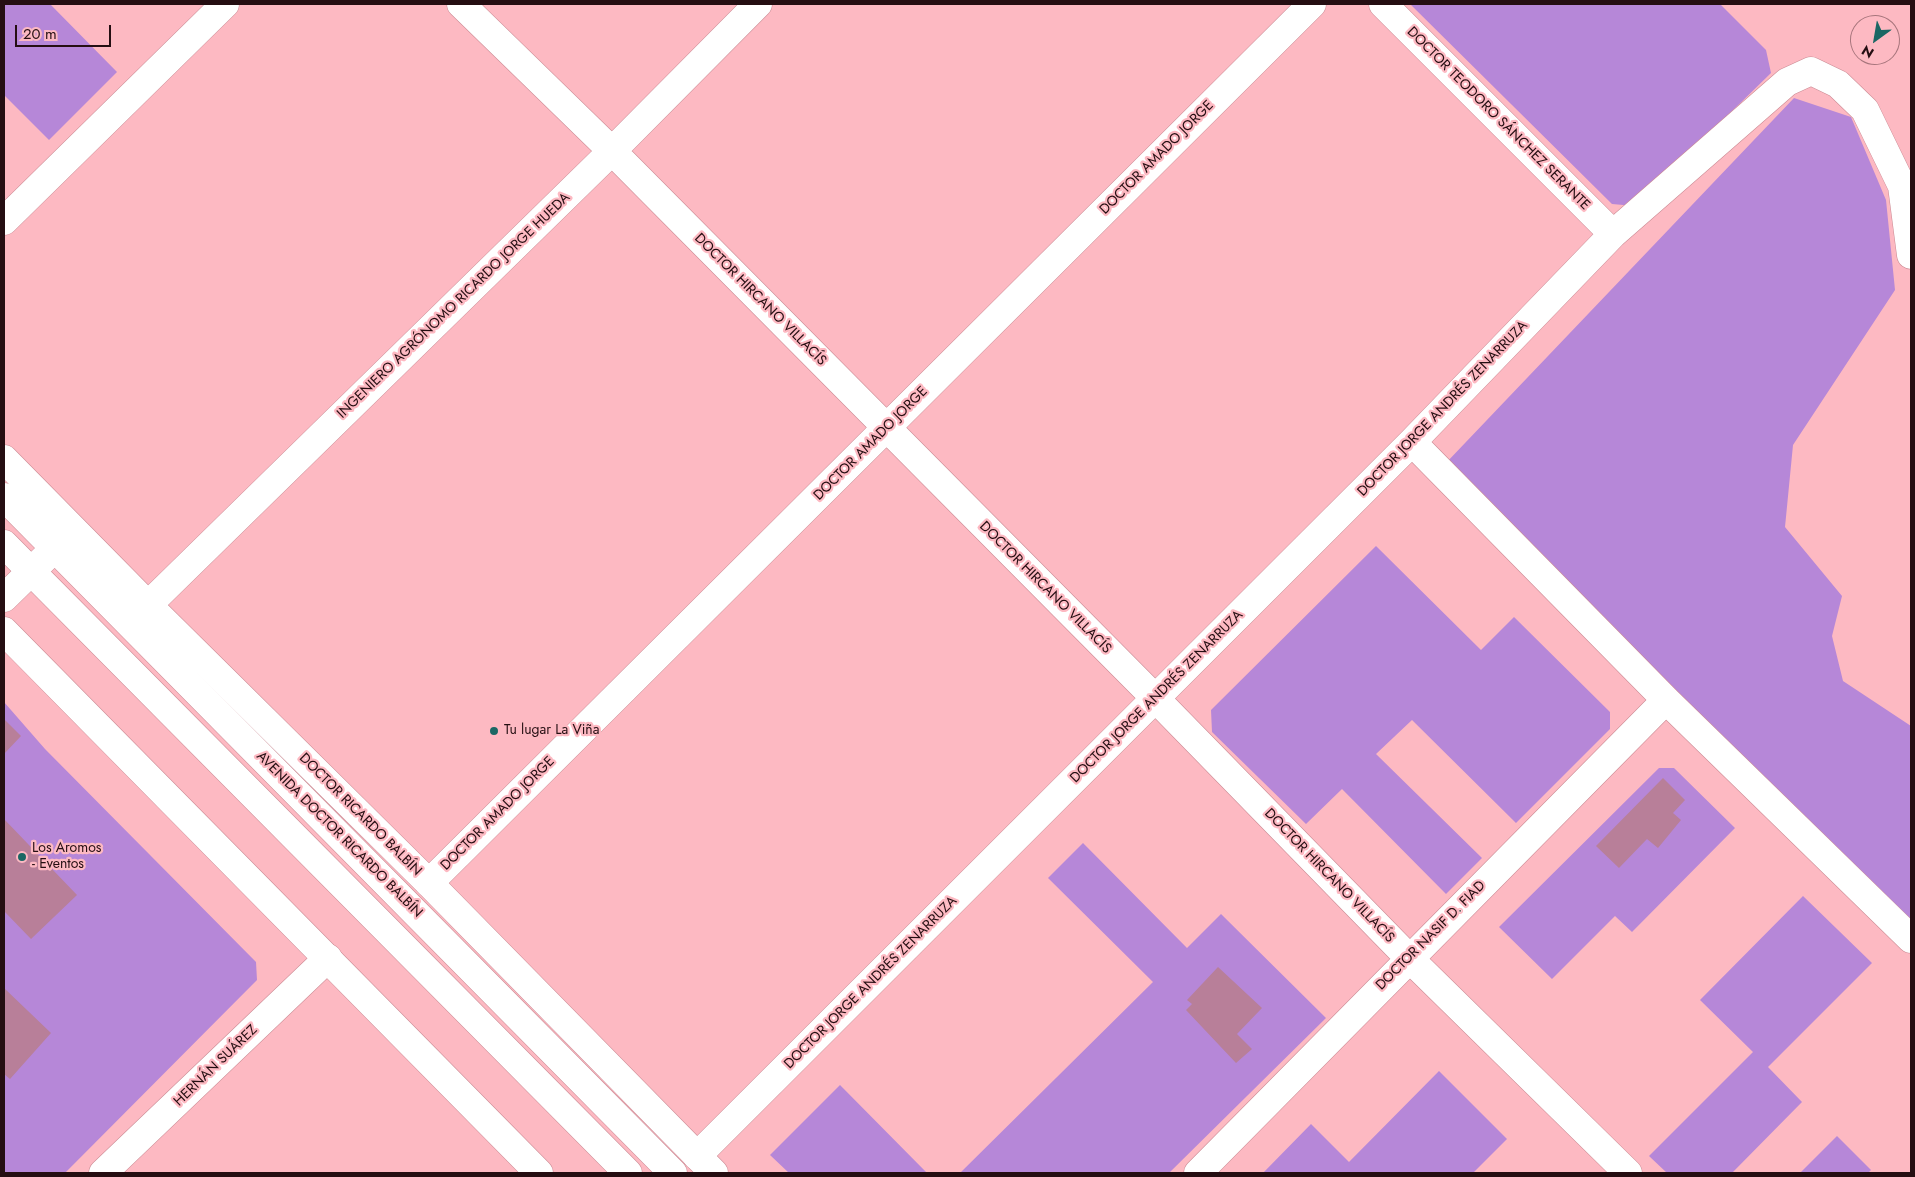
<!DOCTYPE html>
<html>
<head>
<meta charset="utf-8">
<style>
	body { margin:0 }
	#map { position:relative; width:1915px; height:1177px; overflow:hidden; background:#fdb9c2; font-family:Jost,sans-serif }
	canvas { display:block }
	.frame { position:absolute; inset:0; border:5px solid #250e12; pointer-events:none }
	.north { position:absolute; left:1850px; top:15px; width:50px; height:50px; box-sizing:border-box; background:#fdb9c2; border:1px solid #a7757c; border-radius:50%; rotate:212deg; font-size:14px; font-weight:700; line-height:20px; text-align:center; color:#250e12 }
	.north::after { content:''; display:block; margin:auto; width:18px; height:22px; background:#1b6764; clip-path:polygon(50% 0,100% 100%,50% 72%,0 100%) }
	.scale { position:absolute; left:15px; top:25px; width:96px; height:22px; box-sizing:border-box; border:2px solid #250e12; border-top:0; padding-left:6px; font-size:15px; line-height:18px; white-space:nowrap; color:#250e12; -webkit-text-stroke:4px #fdb9c2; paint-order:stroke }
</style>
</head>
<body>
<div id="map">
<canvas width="1915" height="1177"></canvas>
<div class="frame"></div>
<div class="north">N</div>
<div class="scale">20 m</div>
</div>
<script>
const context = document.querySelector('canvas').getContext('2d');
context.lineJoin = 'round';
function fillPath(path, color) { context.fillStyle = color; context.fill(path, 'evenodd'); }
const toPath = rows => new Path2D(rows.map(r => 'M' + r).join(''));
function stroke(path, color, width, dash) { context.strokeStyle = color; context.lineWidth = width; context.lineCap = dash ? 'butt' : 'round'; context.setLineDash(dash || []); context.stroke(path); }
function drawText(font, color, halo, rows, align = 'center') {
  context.font = font + ' Jost,sans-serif'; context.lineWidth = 4.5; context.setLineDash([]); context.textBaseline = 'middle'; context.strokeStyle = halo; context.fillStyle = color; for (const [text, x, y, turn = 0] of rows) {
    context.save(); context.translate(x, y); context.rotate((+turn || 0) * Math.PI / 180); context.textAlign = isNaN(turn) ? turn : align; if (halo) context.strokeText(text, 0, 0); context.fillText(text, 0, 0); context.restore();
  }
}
fillPath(toPath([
	[4,4,50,4,117,72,49,140,4,95],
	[1410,4,1720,4,1766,50,1771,73,1635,206,1612,204],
	[1794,98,1851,117,1886,200,1895,290,1793,445,1785,527,1842,596,1832,636,1843,681,1911,726,1911,931,1445,464],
	[1376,546,1481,650,1514,617,1610,712,1610,729,1516,823,1412,720,1376,754,1482,858,1446,894,1342,789,1306,824,1212,732,1211,710],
	[4,702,45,749,256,962,257,980,65,1173,4,1173],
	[1659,768,1674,768,1735,828,1632,932,1615,916,1552,979,1499,927],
	[1083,843,1187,948,1221,914,1326,1018,1169,1173,960,1173,1153,982,1048,878],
	[1803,896,1872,963,1768,1067,1802,1102,1732,1173,1667,1173,1649,1156,1753,1052,1700,1000],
	[1439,1071,1507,1139,1473,1173,1263,1173,1311,1124,1349,1162],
	[840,1085,927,1173,789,1173,770,1155],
	[1837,1136,1871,1170,1868,1173,1800,1173]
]), '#b687d8');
fillPath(toPath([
	[4,719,21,736,4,754],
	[1663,778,1685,800,1673,813,1681,820,1658,848,1647,839,1619,868,1596,846],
	[4,819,77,895,31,939,4,911],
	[1218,967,1262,1008,1237,1034,1252,1049,1236,1063,1186,1010,1192,1004,1187,1000],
	[4,988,51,1033,10,1079,4,1074]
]), '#b87f99');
const minor = toPath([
	[461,4,612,151,1156,699,1409,958,1628,1173],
	[1383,4,1613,234],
	[4,221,225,4],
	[1412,442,1666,700,1911,939],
	[4,598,55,548],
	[148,605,612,151,758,4],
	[429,883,1312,4],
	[697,1156,1412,442,1613,234,1787,82,1811,71,1838,84,1865,110,1902,186,1911,255],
	[103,1173,328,958],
	[1198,1173,1666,700]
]);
const tertiary = toPath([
	[4,459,148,605,429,883,714,1173],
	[4,631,539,1173]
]);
const secondary = toPath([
	[4,497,673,1173],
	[4,544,628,1173]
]);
stroke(minor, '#cb8b94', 29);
stroke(tertiary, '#cb8b94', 29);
stroke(secondary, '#cb8b94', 29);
stroke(minor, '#fff', 28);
stroke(tertiary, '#fff', 28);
stroke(secondary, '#fff', 28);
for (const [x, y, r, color] of [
	[494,731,5,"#1b6764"],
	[22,857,5,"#1b6764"]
]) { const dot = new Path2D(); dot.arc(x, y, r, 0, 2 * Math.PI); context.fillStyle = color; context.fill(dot); stroke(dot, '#fdb9c2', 2); }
drawText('14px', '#250e12', '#fdb9c2', [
	["DOCTOR TEODORO SÁNCHEZ SERANTE",1498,119,45],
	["DOCTOR AMADO JORGE",1157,158,-45],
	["DOCTOR HIRCANO VILLACÍS",760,300,45],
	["INGENIERO AGRÓNOMO RICARDO JORGE HUEDA",454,306,-44],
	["DOCTOR JORGE ANDRÉS ZENARRUZA",1443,409,-46],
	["DOCTOR AMADO JORGE",871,444,-45],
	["DOCTOR HIRCANO VILLACÍS",1045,588,45],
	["DOCTOR JORGE ANDRÉS ZENARRUZA",1157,697,-45],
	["DOCTOR AMADO JORGE",498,814,-45],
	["DOCTOR RICARDO BALBÍN",360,815,45],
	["AVENIDA DOCTOR RICARDO BALBÍN",339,835,45],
	["DOCTOR HIRCANO VILLACÍS",1329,876,46],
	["DOCTOR NASIF D. FIAD",1431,936,-45],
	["DOCTOR JORGE ANDRÉS ZENARRUZA",871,983,-45],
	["HERNÁN SUÁREZ",216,1066,-44]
]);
drawText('14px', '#250e12', '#fdb9c2', [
	["Tu lugar La Viña",504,731],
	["Los Aromos",32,849],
	["- Eventos",32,865]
], 'left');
</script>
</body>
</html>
